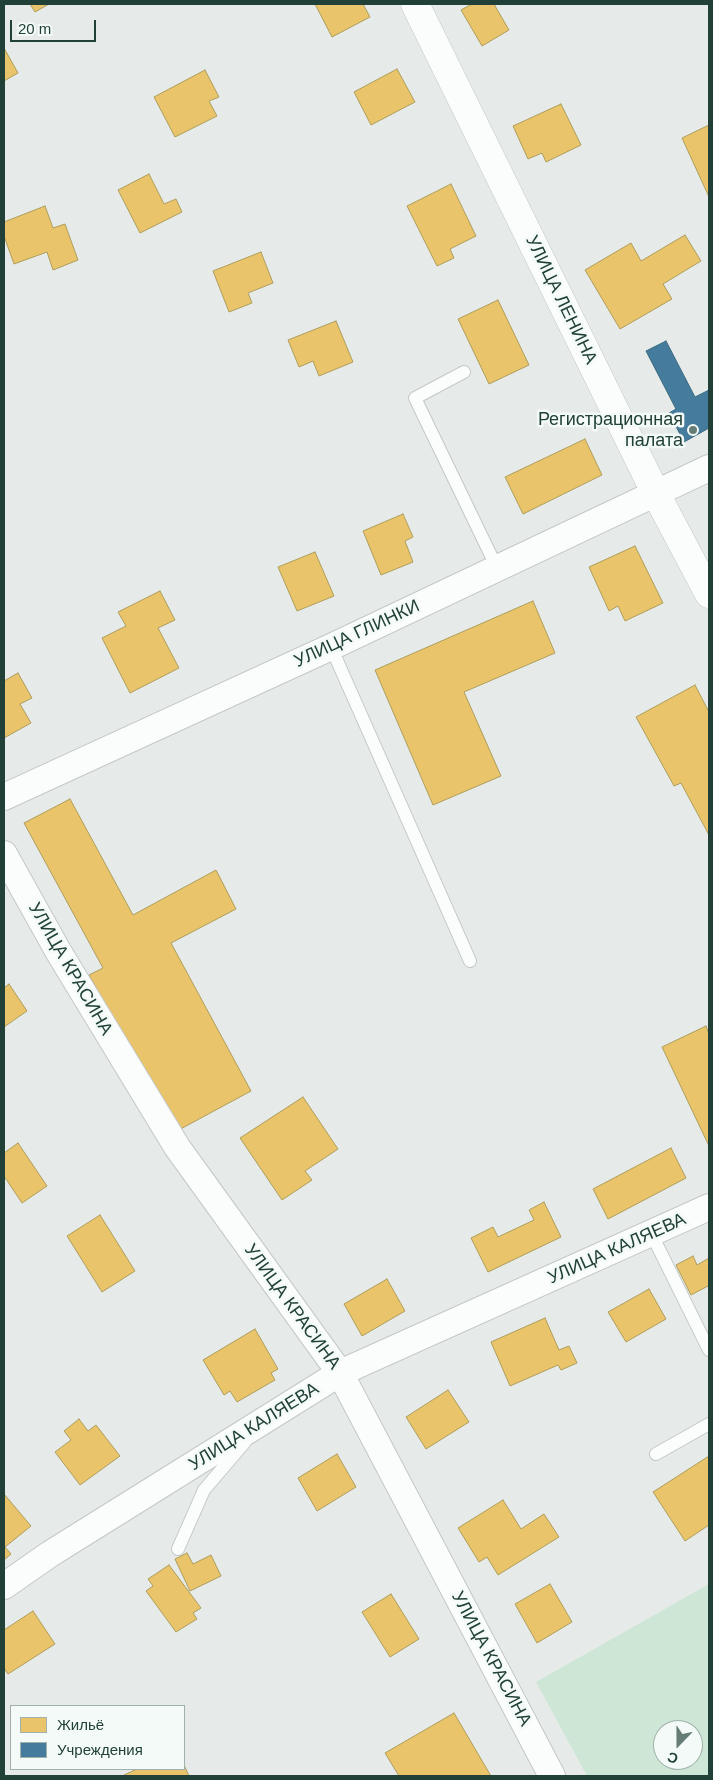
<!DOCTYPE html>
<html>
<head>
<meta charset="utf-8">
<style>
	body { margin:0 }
	#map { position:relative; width:713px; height:1780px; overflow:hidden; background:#e6ebe9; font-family:Arial,sans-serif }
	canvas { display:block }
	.frame { position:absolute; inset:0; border:5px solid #214138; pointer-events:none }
	.legend { position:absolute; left:10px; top:1705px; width:175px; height:65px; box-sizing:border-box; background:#f4faf7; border:1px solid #a0b0ab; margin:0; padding:6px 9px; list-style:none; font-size:15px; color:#214138 }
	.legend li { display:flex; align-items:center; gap:10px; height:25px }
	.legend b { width:25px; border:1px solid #a0b0ab }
	.north { position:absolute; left:653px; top:1720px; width:50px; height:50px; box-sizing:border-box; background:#f4faf7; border:1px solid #a0b0ab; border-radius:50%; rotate:202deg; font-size:14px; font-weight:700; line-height:20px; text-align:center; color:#214138 }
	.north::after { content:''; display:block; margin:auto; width:18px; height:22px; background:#667c76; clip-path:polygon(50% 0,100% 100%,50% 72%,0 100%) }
	.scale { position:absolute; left:10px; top:20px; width:86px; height:22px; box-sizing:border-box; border:2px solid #214138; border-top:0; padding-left:6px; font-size:15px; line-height:18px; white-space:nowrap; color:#214138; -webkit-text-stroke:4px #f4faf7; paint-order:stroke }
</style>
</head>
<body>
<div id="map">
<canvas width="713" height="1780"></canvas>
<div class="frame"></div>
<ul class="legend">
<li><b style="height:14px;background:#e9c46a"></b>Жильё</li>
<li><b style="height:14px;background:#457b9d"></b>Учреждения</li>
</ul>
<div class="north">С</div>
<div class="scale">20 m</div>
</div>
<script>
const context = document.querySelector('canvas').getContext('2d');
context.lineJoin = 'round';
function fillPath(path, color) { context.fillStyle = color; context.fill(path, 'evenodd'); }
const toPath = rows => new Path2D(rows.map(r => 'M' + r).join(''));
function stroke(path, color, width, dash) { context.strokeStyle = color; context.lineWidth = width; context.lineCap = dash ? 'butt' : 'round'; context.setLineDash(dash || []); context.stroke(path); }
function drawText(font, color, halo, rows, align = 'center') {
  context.font = font + ' Arial,sans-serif'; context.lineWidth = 5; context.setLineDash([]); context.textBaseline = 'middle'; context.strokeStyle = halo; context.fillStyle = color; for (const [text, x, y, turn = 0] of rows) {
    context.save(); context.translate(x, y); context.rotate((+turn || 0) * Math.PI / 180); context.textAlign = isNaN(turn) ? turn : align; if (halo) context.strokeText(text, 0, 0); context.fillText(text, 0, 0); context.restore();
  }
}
fillPath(toPath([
	[709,1584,709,1776,587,1776,536,1682],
	[663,1730,693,1730,693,1760,663,1760]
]), '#cee6d5');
const homes = toPath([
	[30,4,49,4,35,12,30,4],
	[315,4,363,4,370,17,332,37,315,4],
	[472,4,494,4,509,30,482,46,461,10,472,4],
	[4,48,18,73,4,81,4,48],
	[397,69,415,102,371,125,354,92,397,69],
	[205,70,219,97,209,101,217,116,175,137,154,97,205,70],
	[561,104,581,145,546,162,542,153,528,159,513,126,561,104],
	[709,125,709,197,682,138,709,125],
	[149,174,164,204,176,199,182,212,140,233,118,190,149,174],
	[451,184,476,236,450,249,454,258,437,266,407,206,451,184],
	[45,206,53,228,65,224,78,260,53,270,47,252,14,264,4,236,4,222,45,206],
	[685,235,701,261,663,284,672,299,620,329,585,270,631,243,641,261,685,235],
	[261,252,273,283,248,293,252,303,229,312,213,271,261,252],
	[498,300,529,365,489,384,458,319,498,300],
	[336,321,353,362,319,376,313,361,299,367,288,340,336,321],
	[585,439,602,475,523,514,505,477,585,439],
	[403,514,413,537,405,541,413,562,381,575,363,531,403,514],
	[635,546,663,603,625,621,618,606,609,611,589,567,635,546],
	[315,552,334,596,297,611,278,567,315,552],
	[160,591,175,620,158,628,179,668,130,693,102,638,126,626,118,612,160,591],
	[533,601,555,653,464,692,501,776,433,805,375,670,533,601],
	[18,673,32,698,20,704,31,723,4,738,4,681,18,673],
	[695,685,709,712,709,835,681,783,674,786,636,717,695,685],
	[70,799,133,915,216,870,236,909,171,943,251,1091,175,1132,89,975,103,968,24,823,70,799],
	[9,984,27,1011,4,1027,4,988,9,984],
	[706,1026,709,1034,709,1146,662,1047,706,1026],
	[303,1097,338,1149,305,1171,312,1180,282,1200,240,1138,303,1097],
	[18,1143,47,1186,22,1203,4,1176,4,1153,18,1143],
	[671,1148,686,1178,608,1219,593,1189,671,1148],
	[544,1202,561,1237,488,1272,471,1238,493,1227,498,1237,534,1220,529,1210,544,1202],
	[100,1215,135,1271,102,1292,67,1236,100,1215],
	[693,1256,697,1265,709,1258,709,1288,708,1286,691,1295,676,1265,693,1256],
	[387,1279,405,1311,362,1336,344,1304,387,1279],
	[649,1289,666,1319,626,1342,608,1312,649,1289],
	[545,1318,559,1350,569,1346,577,1363,561,1370,558,1365,510,1386,491,1342,545,1318],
	[255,1329,278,1369,271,1373,275,1380,237,1402,230,1391,224,1395,203,1360,255,1329],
	[448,1390,469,1422,426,1449,406,1417,448,1390],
	[79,1419,88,1431,96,1425,120,1456,80,1485,55,1452,71,1440,64,1431,79,1419],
	[337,1454,356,1487,317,1511,298,1478,337,1454],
	[709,1456,709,1525,685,1541,653,1492,709,1456],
	[4,1494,31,1526,5,1547,11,1554,4,1560,4,1494],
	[503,1500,521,1529,544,1514,559,1537,498,1575,487,1557,479,1562,458,1528,503,1500],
	[187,1553,193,1564,211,1555,221,1576,190,1591,175,1559,187,1553],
	[169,1565,201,1608,193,1613,197,1619,176,1632,146,1591,153,1586,148,1579,169,1565],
	[550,1584,572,1622,537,1643,515,1604,550,1584],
	[391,1594,419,1639,390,1657,362,1612,391,1594],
	[33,1611,55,1644,8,1674,4,1668,4,1630,33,1611],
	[454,1713,491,1776,399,1776,385,1753,454,1713],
	[184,1765,189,1776,122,1776,137,1769,184,1769,184,1765]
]);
fillPath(homes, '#e9c46a');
stroke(homes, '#ad9d5b', 1);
const public = toPath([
	[666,341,695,397,709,390,709,428,684,442,669,413,676,409,646,351,666,341]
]);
fillPath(public, '#457b9d');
stroke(public, '#3a6a7f', 1);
const lane = toPath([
	[464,372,415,398,497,568],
	[331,647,470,961],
	[651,1233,709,1350],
	[656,1454,709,1424],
	[178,1549,204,1490,245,1442]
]);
const street = toPath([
	[4,797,331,647,709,468],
	[4,854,58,951,177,1147,340,1373,552,1776],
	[4,1586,50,1554,340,1373,709,1207]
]);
const secondary = toPath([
	[415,4,655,492,709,594]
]);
stroke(lane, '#c3c8c6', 14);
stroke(street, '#c3c8c6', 28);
stroke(secondary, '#c1c9c6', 29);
stroke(lane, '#fbfcfc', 12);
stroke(street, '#fbfcfc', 26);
stroke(secondary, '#fbfcfc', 28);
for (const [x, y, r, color] of [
	[693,430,5,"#667c76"]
]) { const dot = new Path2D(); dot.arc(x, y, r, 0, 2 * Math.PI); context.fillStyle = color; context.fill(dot); stroke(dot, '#f4faf7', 2); }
drawText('18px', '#214138', '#f4faf7', [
	["УЛИЦА ЛЕНИНА",561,300,64],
	["УЛИЦА ГЛИНКИ",357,634,-25],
	["УЛИЦА КРАСИНА",70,969,60],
	["УЛИЦА КАЛЯЕВА",617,1249,-24],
	["УЛИЦА КРАСИНА",292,1307,54],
	["УЛИЦА КАЛЯЕВА",254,1427,-32],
	["УЛИЦА КРАСИНА",491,1659,62]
]);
drawText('18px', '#214138', '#f4faf7', [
	["Регистрационная",683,420],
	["палата",683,441]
], 'right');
</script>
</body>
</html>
